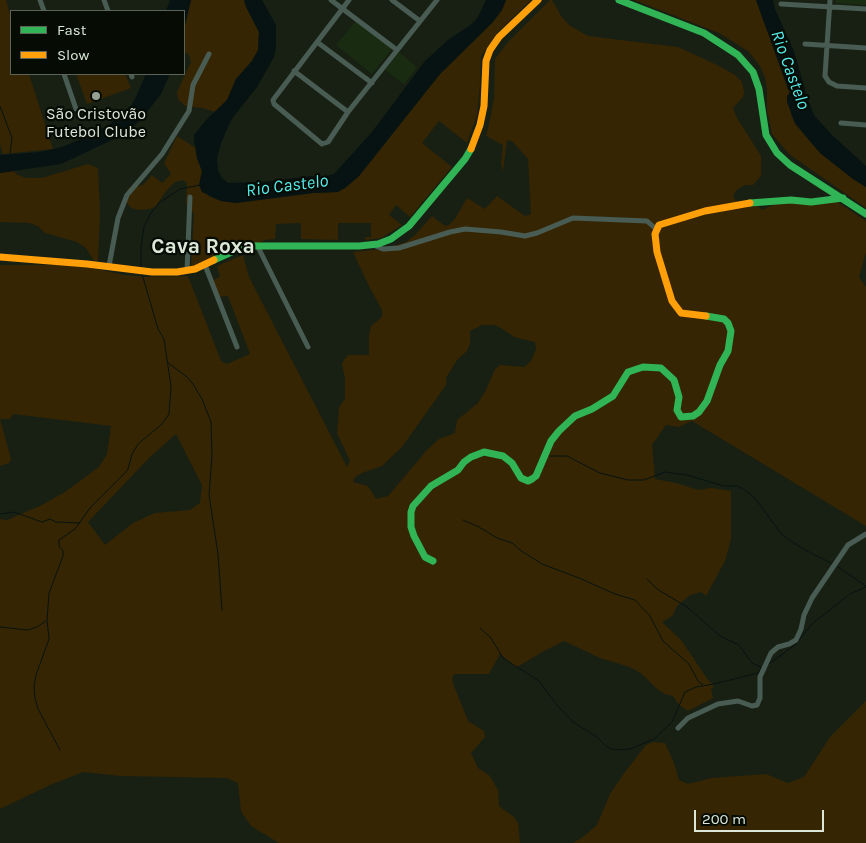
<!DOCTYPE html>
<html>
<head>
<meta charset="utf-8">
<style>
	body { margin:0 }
	#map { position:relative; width:866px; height:843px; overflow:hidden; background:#182014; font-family:Karla,sans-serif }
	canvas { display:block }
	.legend { position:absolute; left:10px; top:10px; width:175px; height:65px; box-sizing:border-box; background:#060c04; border:1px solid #5c6459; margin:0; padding:6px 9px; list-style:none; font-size:15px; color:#dce7d8 }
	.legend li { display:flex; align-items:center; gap:10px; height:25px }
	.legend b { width:25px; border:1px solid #5c6459 }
	.scale { position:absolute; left:694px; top:810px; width:130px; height:22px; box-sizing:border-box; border:2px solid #dce7d8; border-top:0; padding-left:6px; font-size:15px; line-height:18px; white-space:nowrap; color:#dce7d8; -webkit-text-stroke:4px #060c04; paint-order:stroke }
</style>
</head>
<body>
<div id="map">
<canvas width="866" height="843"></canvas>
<ul class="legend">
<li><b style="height:6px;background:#30b455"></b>Fast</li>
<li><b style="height:6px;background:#ff9f0a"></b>Slow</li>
</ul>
<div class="scale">200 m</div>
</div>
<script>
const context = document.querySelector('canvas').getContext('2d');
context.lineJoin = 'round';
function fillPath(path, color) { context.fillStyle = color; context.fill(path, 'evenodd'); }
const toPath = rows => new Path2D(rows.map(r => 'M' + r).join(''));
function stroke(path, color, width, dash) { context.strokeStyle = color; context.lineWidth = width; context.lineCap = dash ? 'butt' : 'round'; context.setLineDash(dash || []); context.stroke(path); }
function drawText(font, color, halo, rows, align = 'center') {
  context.font = font + ' Karla,sans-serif'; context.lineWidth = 4.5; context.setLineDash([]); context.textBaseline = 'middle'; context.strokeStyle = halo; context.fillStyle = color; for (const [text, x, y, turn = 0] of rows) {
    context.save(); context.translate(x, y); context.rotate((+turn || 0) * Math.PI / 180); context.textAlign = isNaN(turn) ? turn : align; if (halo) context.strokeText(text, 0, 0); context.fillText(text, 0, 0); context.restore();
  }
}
fillPath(toPath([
	[836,0,866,0,866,5,836,3],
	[356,21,392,49,372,74,336,45],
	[399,52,417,67,404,84,385,70]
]), '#192b11');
fillPath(toPath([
	[0,0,6,0,11,18,11,74,29,74,53,149,3,154,0,144],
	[191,0,244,0,246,7,259,32,258,50,252,61,236,79,227,100,215,112,203,108,185,106,178,99,177,92,191,62,189,55,184,52,184,29],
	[506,0,531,0,498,32,481,56,480,84,477,115,467,143,439,121,422,143,452,167,410,217,396,205,389,215,402,225,381,238,365,240,365,237,371,237,371,223,338,223,338,240,301,239,301,223,276,224,275,239,264,240,260,245,191,268,194,214,186,204,187,183,183,180,175,182,166,191,156,206,150,209,140,210,131,208,124,199,128,188,143,185,152,175,162,183,171,174,164,163,177,136,196,148,197,158,202,171,200,181,208,196,221,201,236,203,313,193,338,192,350,184,359,176,440,74,492,23,502,10],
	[550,0,552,0,561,16,569,25,588,36,678,47,717,65,735,75,742,82,744,92,743,97,733,108,737,118,761,156,761,176,753,185,745,185,736,190,733,197,736,201,757,205,762,210,784,200,836,201,866,221,866,252,859,277,866,287,866,526,692,421,679,427,666,425,652,445,655,479,676,483,698,490,711,488,731,491,731,539,725,561,706,596,701,592,690,595,677,606,672,616,662,622,681,640,708,680,714,685,711,690,713,698,688,711,679,705,673,696,665,694,657,689,642,674,630,667,600,658,564,641,544,651,517,667,514,666,500,654,489,674,454,674,452,679,454,686,468,721,484,731,485,737,471,753,478,768,490,776,498,790,499,806,515,818,518,823,520,843,279,843,251,826,241,811,238,783,227,778,121,776,83,772,50,785,0,809,0,519,7,520,42,505,65,492,99,467,107,454,111,426,13,414,10,419,0,419,11,459,9,463,0,466,0,265,67,265,92,268,124,275,146,277,188,276,221,361,227,364,250,354,228,296,217,297,211,281,220,277,217,266,243,255,249,277,347,467,350,461,337,433,339,408,345,398,345,379,342,363,348,355,369,355,369,335,371,326,382,317,382,310,369,286,353,252,383,249,406,242,415,235,432,216,445,226,449,225,455,219,467,198,485,209,497,196,525,216,531,214,528,159,512,141,507,140,503,171,501,164,503,145,486,136,491,115,494,98,495,59,508,42],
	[482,325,494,325,501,328,514,337,535,342,536,349,531,361,524,367,500,365,495,369,486,390,478,403,457,420,455,433,439,439,427,450,388,496,376,499,368,486,353,482,354,478,362,473,382,466,402,447,446,385,446,378,457,360,467,351,470,344,470,331],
	[176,434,202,485,200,503,190,510,155,513,133,523,105,545,88,522,150,457],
	[634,0,756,0,788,88,790,92,791,115,795,124,820,153,853,179,866,187,866,208,789,154,772,134,767,111,767,89,765,77,760,66,748,51,719,33],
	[76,74,125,74,131,88,87,104],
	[88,164,98,168,100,213,98,261,94,261,86,248,77,242,45,233,38,226,29,223,0,222,0,173,14,171,16,174,26,178,42,178],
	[866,701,866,843,573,843,583,837,597,825,610,794,625,772,646,745,653,742,665,743,674,763,679,780,688,784,712,778,766,774,788,783,804,777,830,737]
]), '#352503');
fillPath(toPath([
	[170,0,191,0,184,29,184,11,166,11],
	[244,0,262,0,276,25,276,48,274,57,257,87,231,120,221,143,217,159,218,171,222,178,228,183,262,182,311,176,321,177,334,174,372,132,425,61,448,40,472,24,478,17,486,0,506,0,502,10,492,23,440,74,359,176,345,188,338,192,313,193,236,203,221,201,202,192,199,185,202,171,197,158,194,140,194,135,206,120,227,100,236,79,252,61,258,50,259,32,246,7],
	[756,0,773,0,775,9,794,51,807,97,814,115,831,134,866,166,866,187,853,179,820,153,795,123,787,102,787,96,790,92,788,89],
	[146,74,170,74,161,94,143,117,127,133,61,164,0,173,0,155,40,152,62,147,95,133,111,123,130,107,135,99]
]), '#071312');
stroke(toPath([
	[0,106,12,138,10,153],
	[141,267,141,247,144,227,151,213,159,203,180,189,200,185],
	[167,362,187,377,193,384,202,399,211,422,212,455,209,495,218,554,222,610],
	[550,456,567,456,600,473,628,480,644,480,665,472,672,473,687,475,724,486,737,486,745,490,755,498,782,535,805,550,831,563],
	[0,514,14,512,42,522,50,519,56,522,80,523],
	[463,520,479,527,497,538,512,543,520,550,542,564,579,578,615,594,635,600,650,616,663,641,689,664,698,681,703,685],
	[838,567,866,586],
	[647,579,657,589,687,607,720,636,739,645,752,663,761,667],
	[0,627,28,630,37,627,46,621],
	[480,628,491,638,503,658,539,681,556,704,573,722,597,737,607,747,614,750,630,749,654,739,672,722,685,692,696,687,714,684,758,673,761,668],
	[769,664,796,644,812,624,850,594,866,587],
	[60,750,38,709,35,698,34,686,36,675,49,639,47,620,49,593,63,556,63,551,59,546,59,540,75,529,90,508,125,473,128,469,132,454,138,444,162,424,169,414,171,386,164,339,158,329,142,274]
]), '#071312', 1);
stroke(toPath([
	[40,0,44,11],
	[104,0,108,11],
	[331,0,397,50],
	[349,0,273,100,274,104,322,144,328,142,348,112,437,0],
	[392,0,420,21],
	[830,0,825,76,829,82,837,86,866,88],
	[781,4,866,9],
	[317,42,372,83],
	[805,44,866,48],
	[294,71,348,112],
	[64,74,76,109],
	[131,74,132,77],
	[841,123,866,125],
	[257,245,308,347],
	[373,245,383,249,399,248,450,232,465,229,501,232,525,236,537,233,573,218,647,221,656,229],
	[205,265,237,347],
	[109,266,118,218,127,195,162,154,189,111,193,85,209,54],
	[187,271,190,197],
	[678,728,688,718,718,704,738,701,752,706,757,705,760,698,760,677,771,653,778,647,789,644,796,640,801,629,804,615,812,598,848,545,866,534]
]), '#495c53', 5);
stroke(toPath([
	[619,0,704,33,738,55,753,72,759,89,766,135,777,153,790,165,866,214],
	[750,203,791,200,811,202,843,198],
	[214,260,236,250,251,246,359,246,378,244,391,239,409,226,465,159,471,149],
	[433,561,425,557,414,536,411,527,411,512,413,506,431,486,458,470,464,462,471,457,484,452,503,456,512,463,521,478,528,481,532,479,536,476,551,441,559,431,575,416,592,409,613,396,628,372,643,367,661,368,674,380,679,397,677,410,681,417,693,416,699,412,707,401,720,365,728,351,731,331,728,323,724,319,706,316]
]), '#30b455', 7);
stroke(toPath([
	[471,149,480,125,484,106,486,61,490,50,499,37,538,0],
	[0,257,87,264,152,272,177,272,195,269,214,260],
	[706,316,681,313,672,301,657,252,655,234,659,225,705,211,750,203]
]), '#ff9f0a', 7);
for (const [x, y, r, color] of [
	[96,96,5,"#97a193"]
]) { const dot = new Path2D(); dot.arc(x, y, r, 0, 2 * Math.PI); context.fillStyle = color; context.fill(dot); stroke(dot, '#060c04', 2); }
drawText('16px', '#dce7d8', '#060c04', [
	["São Cristovão",96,114],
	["Futebol Clube",96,132]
]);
drawText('italic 18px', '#56ebeb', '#060c04', [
	["Rio Castelo",790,70,70],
	["Rio Castelo",287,186,-7]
]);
drawText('bold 21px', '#dce7d8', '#060c04', [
	["Cava Roxa",203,247]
]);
</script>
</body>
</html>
